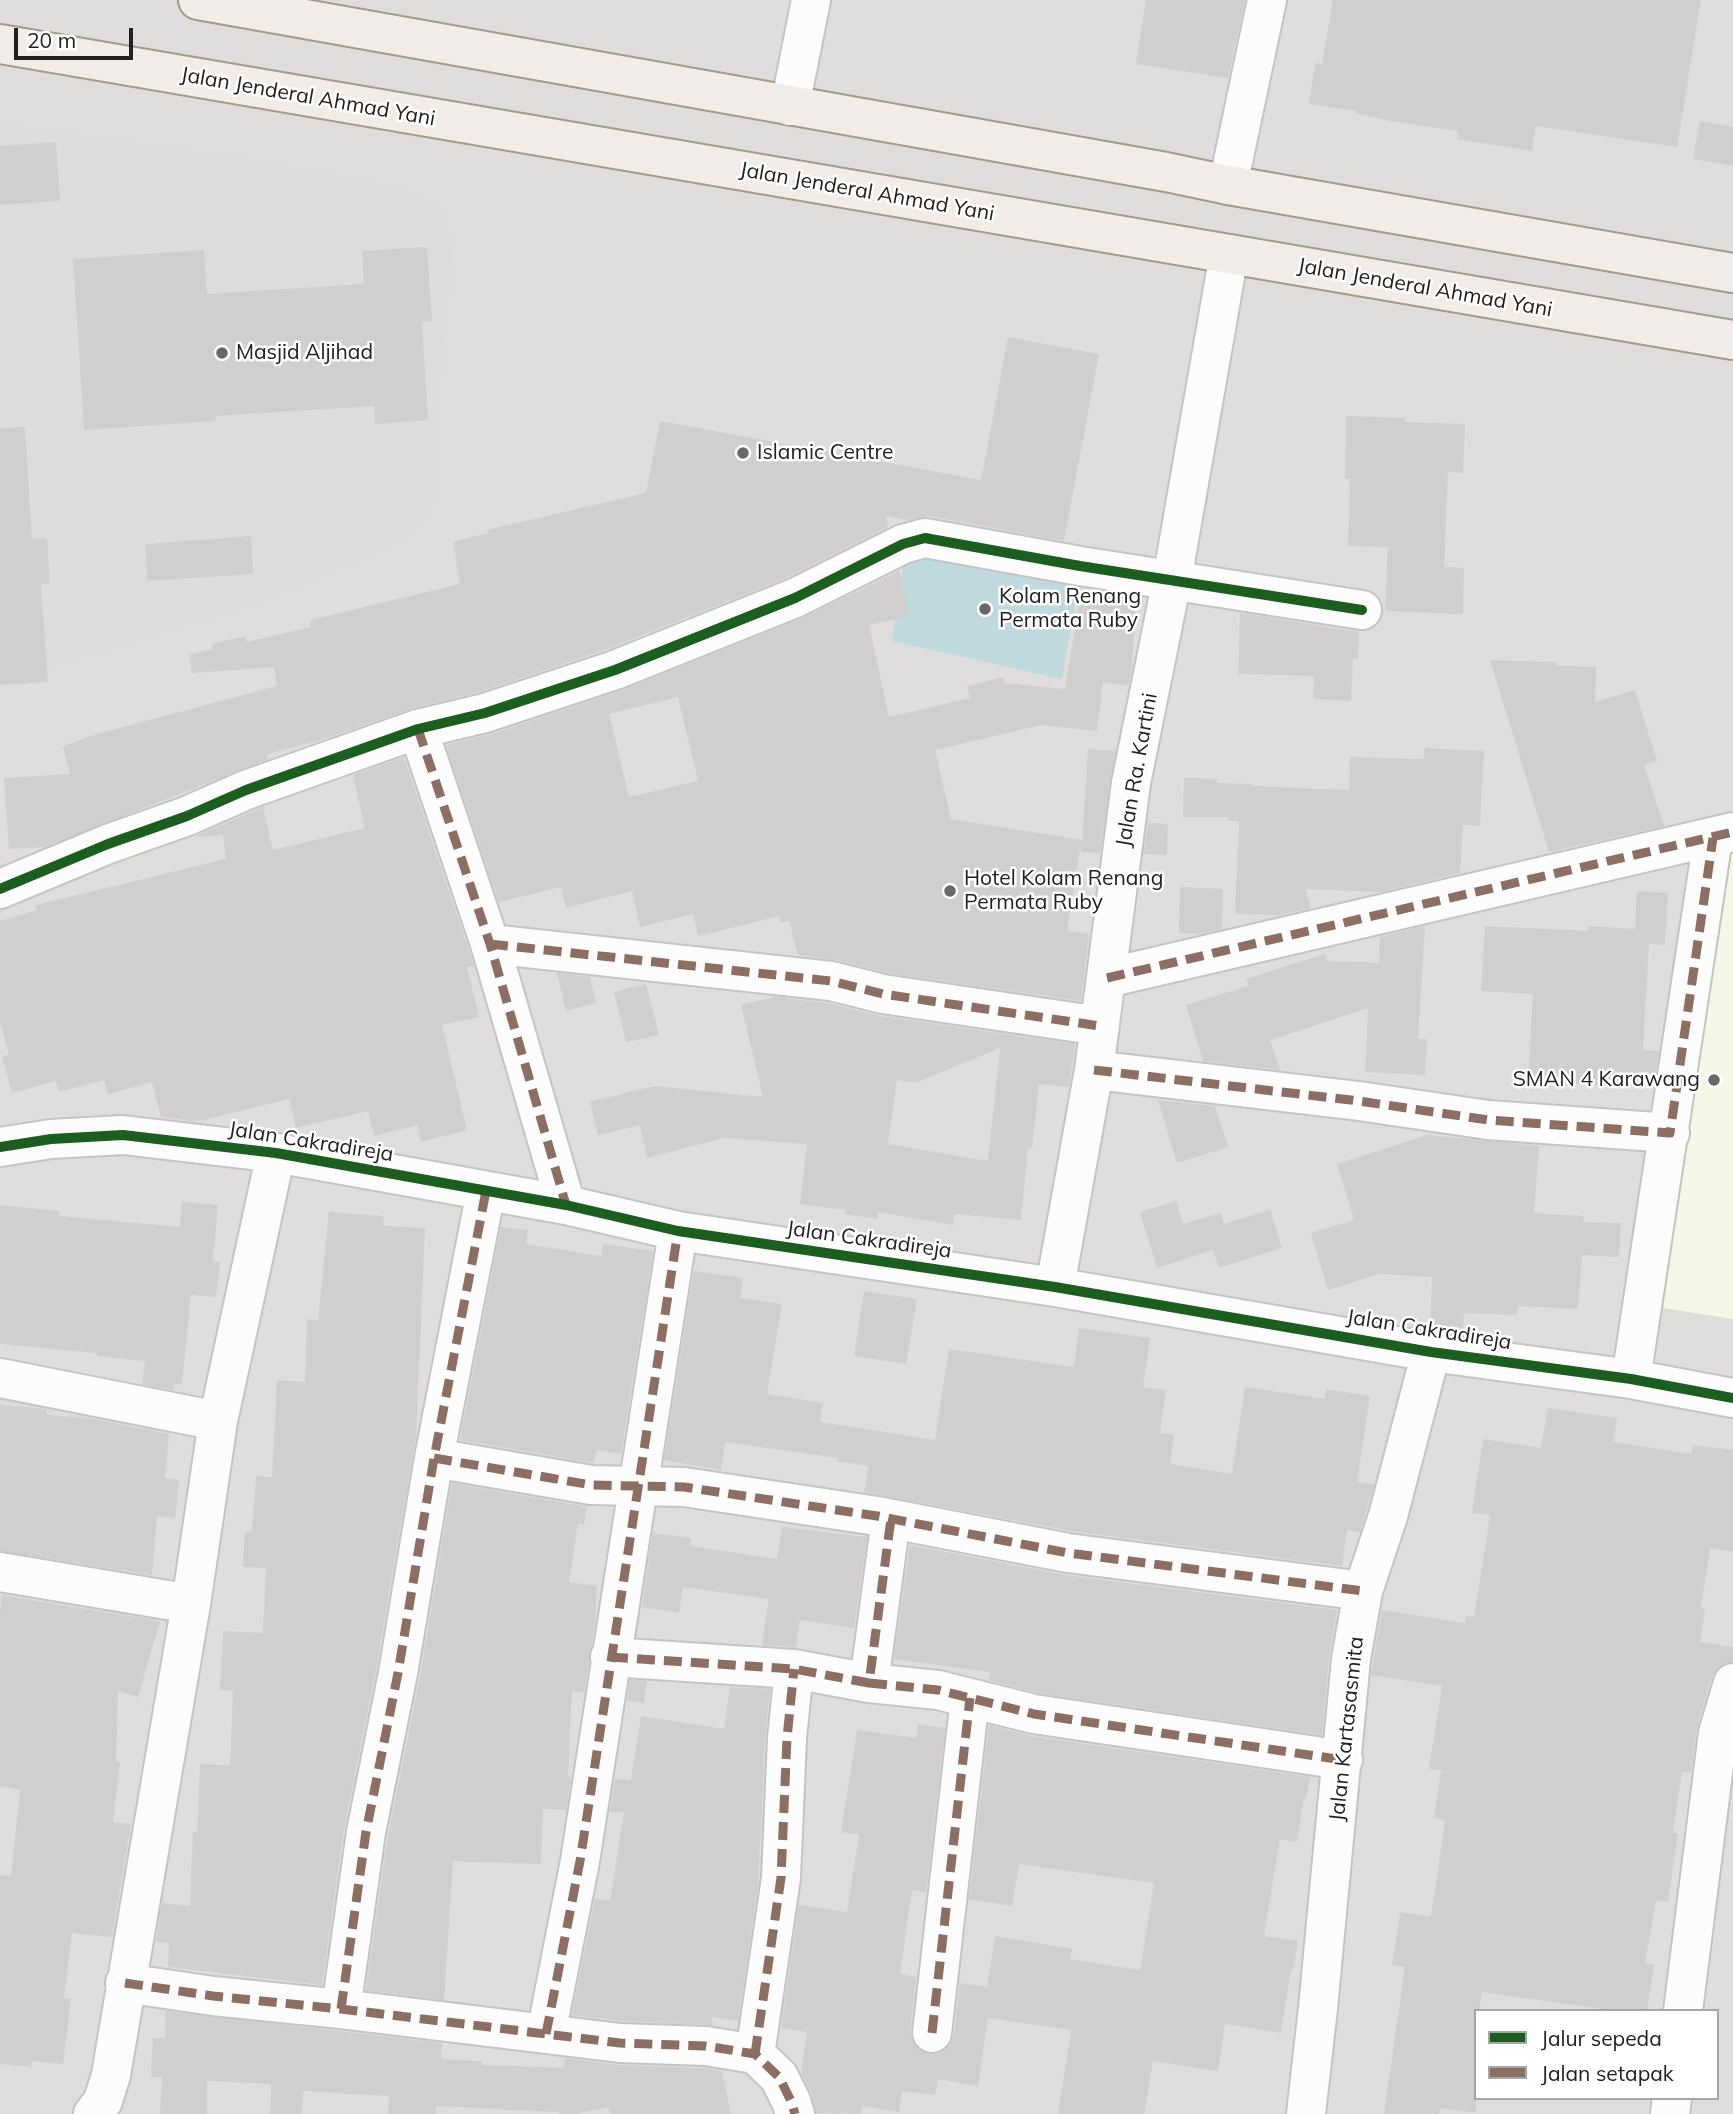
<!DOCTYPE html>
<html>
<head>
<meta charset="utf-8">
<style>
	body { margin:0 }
	#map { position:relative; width:1733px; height:2114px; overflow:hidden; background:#eeedea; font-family:Mulish,sans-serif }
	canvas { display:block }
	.legend { position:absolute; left:1474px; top:2009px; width:245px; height:91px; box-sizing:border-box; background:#fff; border:2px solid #a6a6a6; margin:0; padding:9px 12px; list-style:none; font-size:21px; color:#212121 }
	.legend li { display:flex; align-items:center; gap:14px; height:35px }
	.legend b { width:35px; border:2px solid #a6a6a6 }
	.scale { position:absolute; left:14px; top:28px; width:119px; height:32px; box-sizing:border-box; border:4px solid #212121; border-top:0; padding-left:9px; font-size:21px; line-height:24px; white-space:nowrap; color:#212121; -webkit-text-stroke:5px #fff; paint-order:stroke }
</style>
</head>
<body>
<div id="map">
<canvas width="1733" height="2114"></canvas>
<ul class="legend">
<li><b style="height:9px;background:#1b5e20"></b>Jalur sepeda</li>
<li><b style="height:9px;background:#8d6e63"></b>Jalan setapak</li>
</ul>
<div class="scale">20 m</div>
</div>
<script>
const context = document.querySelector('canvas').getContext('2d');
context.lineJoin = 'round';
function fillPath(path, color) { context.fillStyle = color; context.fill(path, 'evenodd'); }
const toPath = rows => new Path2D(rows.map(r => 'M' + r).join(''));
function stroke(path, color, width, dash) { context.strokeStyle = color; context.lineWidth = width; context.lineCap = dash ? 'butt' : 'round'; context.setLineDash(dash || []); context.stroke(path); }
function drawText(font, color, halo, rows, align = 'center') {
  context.font = font + ' Mulish,sans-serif'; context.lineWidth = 5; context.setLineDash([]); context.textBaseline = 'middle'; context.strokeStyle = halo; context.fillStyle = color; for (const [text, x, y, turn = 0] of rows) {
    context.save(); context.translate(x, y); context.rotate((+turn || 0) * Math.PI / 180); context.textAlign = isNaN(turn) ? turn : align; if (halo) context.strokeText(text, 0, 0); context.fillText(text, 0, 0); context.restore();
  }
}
fillPath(toPath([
	[0,0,1733,0,1733,2114,0,2114],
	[1476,2011,1717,2011,1717,2098,1476,2098]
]), '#dedddb');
fillPath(toPath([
	[1733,851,1733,1319,1663,1308,1727,852]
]), '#f6f6e7');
fillPath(toPath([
	[0,123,245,158,395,185,447,210,454,256,434,449,435,506,423,528,374,556,255,605,42,670,0,673]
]), '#dddcdb');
fillPath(toPath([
	[906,549,1079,578,1062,679,892,641]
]), '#c0d9df');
fillPath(toPath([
	[1146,0,1245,0,1228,78,1136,64],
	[1333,0,1701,0,1677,147,1536,126,1532,151,1457,139,1458,131,1390,121,1355,113,1356,111,1309,104,1315,63,1322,64],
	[1700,121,1733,127,1733,166,1693,159],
	[56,142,60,201,0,205,0,146],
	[427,247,432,321,422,322,428,420,375,424,374,406,215,416,216,421,84,430,73,259,204,250,207,294,364,284,362,251],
	[1008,337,1099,354,1064,541,929,516,907,520,886,516,888,527,786,578,607,649,479,692,413,708,321,740,267,754,268,759,45,847,9,849,4,778,70,774,63,746,97,734,277,686,274,667,192,673,189,655,213,649,212,644,245,636,247,642,311,627,310,620,460,584,453,542,488,533,487,530,646,493,660,421,981,480],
	[1346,416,1405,418,1405,422,1465,424,1463,473,1448,472,1444,567,1464,568,1463,614,1385,611,1388,547,1348,546,1350,479,1345,479],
	[25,427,32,539,47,538,50,583,41,584,48,682,0,685,0,428],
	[251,536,253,574,147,581,145,544],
	[899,571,910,616,869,625,889,717,970,698,967,686,1004,677,1005,683,1065,689,1081,593,1136,602,1132,669,1128,686,1103,682,1097,731,1041,725,935,750,951,819,1082,840,1088,749,1115,751,1100,853,1081,852,1081,843,1067,931,1089,934,1081,1001,887,973,836,960,798,955,789,921,780,923,779,916,698,936,693,914,640,927,632,891,566,908,561,887,499,902,446,745,492,734,623,690,803,618],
	[678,697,698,781,629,797,609,714],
	[1240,613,1359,632,1358,659,1353,659,1351,701,1313,699,1314,676,1238,674],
	[1490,660,1557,662,1557,666,1596,667,1595,702,1635,690,1657,761,1644,765,1664,826,1549,852],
	[1425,748,1484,751,1480,826,1463,825,1460,873,1381,892,1305,889,1311,908,1279,915,1235,914,1239,821,1228,821,1228,817,1183,817,1184,778,1217,779,1217,783,1252,784,1252,786,1349,790,1350,757,1424,759],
	[404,757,474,966,467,967,479,1017,442,1025,467,1130,421,1142,418,1125,374,1136,368,1111,296,1128,289,1099,203,1120,192,1121,161,1117,152,1082,108,1094,104,1080,59,1092,56,1081,12,1093,2,1057,9,1055,0,1020,0,921,37,910,36,905,226,859,223,835,194,837,263,807,273,850,365,828,353,775],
	[1148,823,1168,824,1167,855,1144,854],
	[1180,887,1223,889,1222,929,1201,934,1179,933],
	[1637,891,1668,893,1665,945,1649,944,1643,1050,1659,1051,1654,1082,1599,1079,1599,1085,1528,1081,1533,994,1481,991,1485,926,1588,931,1588,926,1635,929],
	[1425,926,1418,1039,1427,1039,1425,1075,1365,1072,1368,1008,1270,1040,1280,1070,1203,1061,1186,1005,1248,986,1246,979,1325,954,1327,961,1379,963,1380,937],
	[557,973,590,977,596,1003,566,1011],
	[646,984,659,1035,626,1042,614,992],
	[774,997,827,1003,880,1016,1075,1044,1069,1087,1039,1084,1032,1148,1028,1147,1021,1220,955,1214,953,1225,878,1212,877,1219,845,1214,846,1210,800,1204,807,1144,724,1138,647,1158,640,1125,598,1135,590,1102,654,1086,763,1097,741,1005],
	[1000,1048,988,1161,888,1144,897,1080,915,1083],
	[1158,1100,1215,1106,1228,1147,1177,1163],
	[1427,1135,1539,1146,1534,1213,1584,1216,1583,1222,1621,1223,1619,1257,1582,1255,1578,1309,1518,1306,1517,1315,1464,1313,1463,1334,1430,1330,1432,1277,1379,1274,1328,1290,1311,1233,1354,1220,1337,1164],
	[1176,1201,1183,1224,1221,1213,1224,1224,1270,1210,1282,1248,1219,1268,1213,1250,1157,1268,1140,1212],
	[182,1202,218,1205,213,1261,220,1262,216,1297,191,1295,182,1384,174,1384,173,1390,142,1384,145,1361,97,1356,97,1353,0,1344,0,1205,60,1211,59,1216,180,1227],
	[329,1212,384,1216,383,1226,425,1228,416,1435,376,1669,344,1829,322,1985,168,1967,169,1943,156,1941,162,1903,190,1906,193,1832,197,1833,200,1764,230,1765,233,1691,220,1690,223,1631,263,1633,266,1568,243,1567,245,1532,252,1532,256,1476,272,1477,277,1380,305,1382,307,1319,318,1320],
	[501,1227,528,1230,526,1244,601,1256,603,1244,653,1251,621,1454,597,1450,593,1463,460,1440],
	[694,1271,743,1278,740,1298,782,1304,767,1394,823,1403,820,1422,935,1440,949,1349,1074,1367,1079,1328,1150,1338,1143,1387,1166,1390,1160,1433,1174,1435,1170,1464,1232,1474,1245,1387,1325,1399,1326,1389,1370,1396,1357,1482,1374,1485,1360,1532,1347,1530,1342,1566,1071,1531,864,1492,869,1466,837,1461,838,1458,725,1442,721,1470,664,1460],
	[864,1291,917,1299,906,1364,854,1356],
	[0,1405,38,1408,47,1410,47,1415,89,1418,169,1434,165,1478,179,1480,175,1518,157,1516,152,1575,0,1551],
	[1548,1408,1617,1418,1613,1442,1691,1454,1693,1445,1733,1450,1733,1552,1710,1548,1701,1608,1705,1609,1700,1642,1733,1647,1733,1662,1719,1667,1712,1676,1697,1727,1691,1773,1682,1772,1673,1833,1678,1833,1668,1902,1656,1901,1645,1963,1654,1964,1647,2011,1617,2011,1482,1992,1479,2011,1476,2011,1476,2113,1440,2108,1439,2114,1384,2114,1405,1967,1392,1965,1400,1912,1431,1917,1445,1820,1434,1818,1441,1770,1429,1769,1442,1686,1371,1675,1382,1610,1465,1623,1466,1616,1474,1617,1490,1515,1472,1513,1483,1439,1541,1448],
	[452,1483,587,1507,584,1524,578,1523,569,1582,597,1586,595,1621,584,1693,572,1691,568,1776,571,1777,566,1810,543,1809,541,1864,453,1861,444,2000,366,1990,388,1836,420,1677],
	[782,1527,867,1537,854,1628,800,1620,796,1647,762,1645,769,1599,683,1587,679,1613,642,1607,653,1533,691,1538,690,1546,777,1559],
	[910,1545,1065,1575,1337,1610,1329,1657,1322,1735,1038,1693,988,1680,990,1672,894,1659],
	[2,1595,160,1621,138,1697,118,1691,116,1761,120,1762,113,1822,131,1824,112,1937,72,1933,64,1998,71,1999,63,2064,32,2061,31,2067,0,2064,0,1875,11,1876,20,1790,0,1786,0,1612],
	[630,1680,647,1681,644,1703,627,1700],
	[730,1687,770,1689,765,1737,758,1886,738,2021,711,2017,713,2025,622,2021,572,2015,595,1899,610,1901,624,1812,610,1812,615,1779,631,1780,641,1716,724,1729],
	[918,1724,945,1728,926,1892,912,1890,900,1974,916,1977,910,2031,912,2041,919,2050,930,2055,941,2053,950,2045,954,2035,960,1983,987,1987,995,1936,1072,1949,1070,1959,1140,1970,1154,1883,1019,1864,1012,1906,969,1899,989,1725,1031,1736,1310,1777,1306,1798,1304,1798,1297,1842,1280,1839,1264,1936,1298,1941,1293,1970,1291,1970,1281,2033,1225,2024,1218,2071,1153,2061,1144,2114,1058,2114,1071,2030,988,2018,978,2086,938,2079,935,2095,902,2091,899,2112,862,2106,861,2114,816,2113,812,2094,801,2072,807,2032,781,2028,799,1905,847,1912,859,1835,841,1832,857,1730,916,1738],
	[166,2011,442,2043,441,2059,482,2061,482,2065,564,2068,565,2058,617,2065,704,2068,722,2071,731,2114,610,2114,608,2107,574,2114,559,2114,558,2112,436,2106,436,2114,388,2114,389,2096,303,2091,302,2114,270,2114,271,2084,207,2081,207,2114,160,2114,162,2077,151,2077,153,2038,165,2038]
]), '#d1cfcd');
const minor = toPath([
	[790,106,811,0],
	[1228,185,1267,0],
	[418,729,490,944,566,1205],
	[0,889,108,844,187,816,246,790,418,729,485,713,615,670,795,598,903,544,925,538,1080,566,1362,610],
	[490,944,831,981,883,994,1100,1026],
	[1107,978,1733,832],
	[1094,1070,1359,1101,1488,1120,1670,1133],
	[0,1147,51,1139,123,1135,276,1153,566,1205,678,1231,1055,1287,1431,1352,1631,1379,1733,1398],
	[1055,1287,1094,1070,1131,783,1172,580,1229,254],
	[0,1378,218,1421],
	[1631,1379,1713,838],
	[434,1458,591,1485,684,1487,877,1516,1068,1553,1363,1591],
	[0,1572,191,1604],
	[610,1657,794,1669,869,1683,891,1519],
	[869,1683,938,1690,1034,1714,1343,1760],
	[125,1983,213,1996,341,2009,620,2043,706,2046,755,2054,779,2077,791,2101,795,2114],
	[341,2009,366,1832,398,1673,434,1458,486,1191],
	[1683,2011,1718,1733,1733,1683],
	[932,2033,970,1698],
	[546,2034,580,1861,678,1231],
	[755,2054,781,1878,787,1738,794,1669],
	[93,2114,103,2101,111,2075,191,1604,218,1421,276,1153],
	[1306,2114,1318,2008,1351,1659,1363,1591,1388,1516,1431,1352],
	[1670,2114,1672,2098]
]);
const major = toPath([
	[198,0,1166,172,1228,185,1733,273],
	[0,44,1733,340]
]);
stroke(minor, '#c4c4c2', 42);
stroke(major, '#a39a88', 42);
stroke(minor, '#fcfcfc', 38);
stroke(major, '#f1ece7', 38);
stroke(toPath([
	[418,729,490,944,566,1205],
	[490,944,831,981,883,994,1100,1026],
	[1107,978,1733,832],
	[1094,1070,1359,1101,1488,1120,1670,1133,1713,838],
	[434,1458,591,1485,684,1487,877,1516,1068,1553,1363,1591],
	[610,1657,794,1669,869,1683,891,1519],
	[869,1683,938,1690,1034,1714,1343,1760],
	[125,1983,213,1996,341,2009,620,2043,706,2046,755,2054,779,2077,791,2101,795,2114],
	[341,2009,366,1832,398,1673,434,1458,486,1191],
	[932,2033,970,1698],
	[546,2034,580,1861,678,1231],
	[755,2054,781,1878,787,1738,794,1669]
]), '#8d6e63', 9, [18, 9]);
stroke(toPath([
	[0,889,108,844,187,816,246,790,418,729,485,713,615,670,795,598,903,544,925,538,1080,566,1362,610],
	[0,1147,51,1139,123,1135,276,1153,566,1205,678,1231,1055,1287,1431,1352,1631,1379,1733,1398]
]), '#1b5e20', 10);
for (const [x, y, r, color] of [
	[222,353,7,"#696867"],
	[743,453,7,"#696867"],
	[985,609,7,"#696867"],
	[950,891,7,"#696867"],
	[1714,1080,7,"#696867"]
]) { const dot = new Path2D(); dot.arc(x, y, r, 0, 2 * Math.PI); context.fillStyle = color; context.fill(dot); stroke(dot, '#fff', 2.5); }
drawText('21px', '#212121', '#fff', [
	["Jalan Jenderal Ahmad Yani",308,97,10],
	["Jalan Jenderal Ahmad Yani",867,192,10],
	["Jalan Jenderal Ahmad Yani",1425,288,10],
	["Jalan Ra. Kartini",1137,770,-80],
	["Jalan Cakradireja",311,1142,9],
	["Jalan Cakradireja",869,1240,8],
	["Jalan Cakradireja",1429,1330,9],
	["Jalan Kartasasmita",1347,1729,-84]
]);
drawText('21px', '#212121', '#fff', [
	["Masjid Aljihad",236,353],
	["Islamic Centre",757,453],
	["Kolam Renang",999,597],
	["Permata Ruby",999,621],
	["Hotel Kolam Renang",964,879],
	["Permata Ruby",964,903],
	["SMAN 4 Karawang",1700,1080,"right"]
], 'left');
</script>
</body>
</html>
